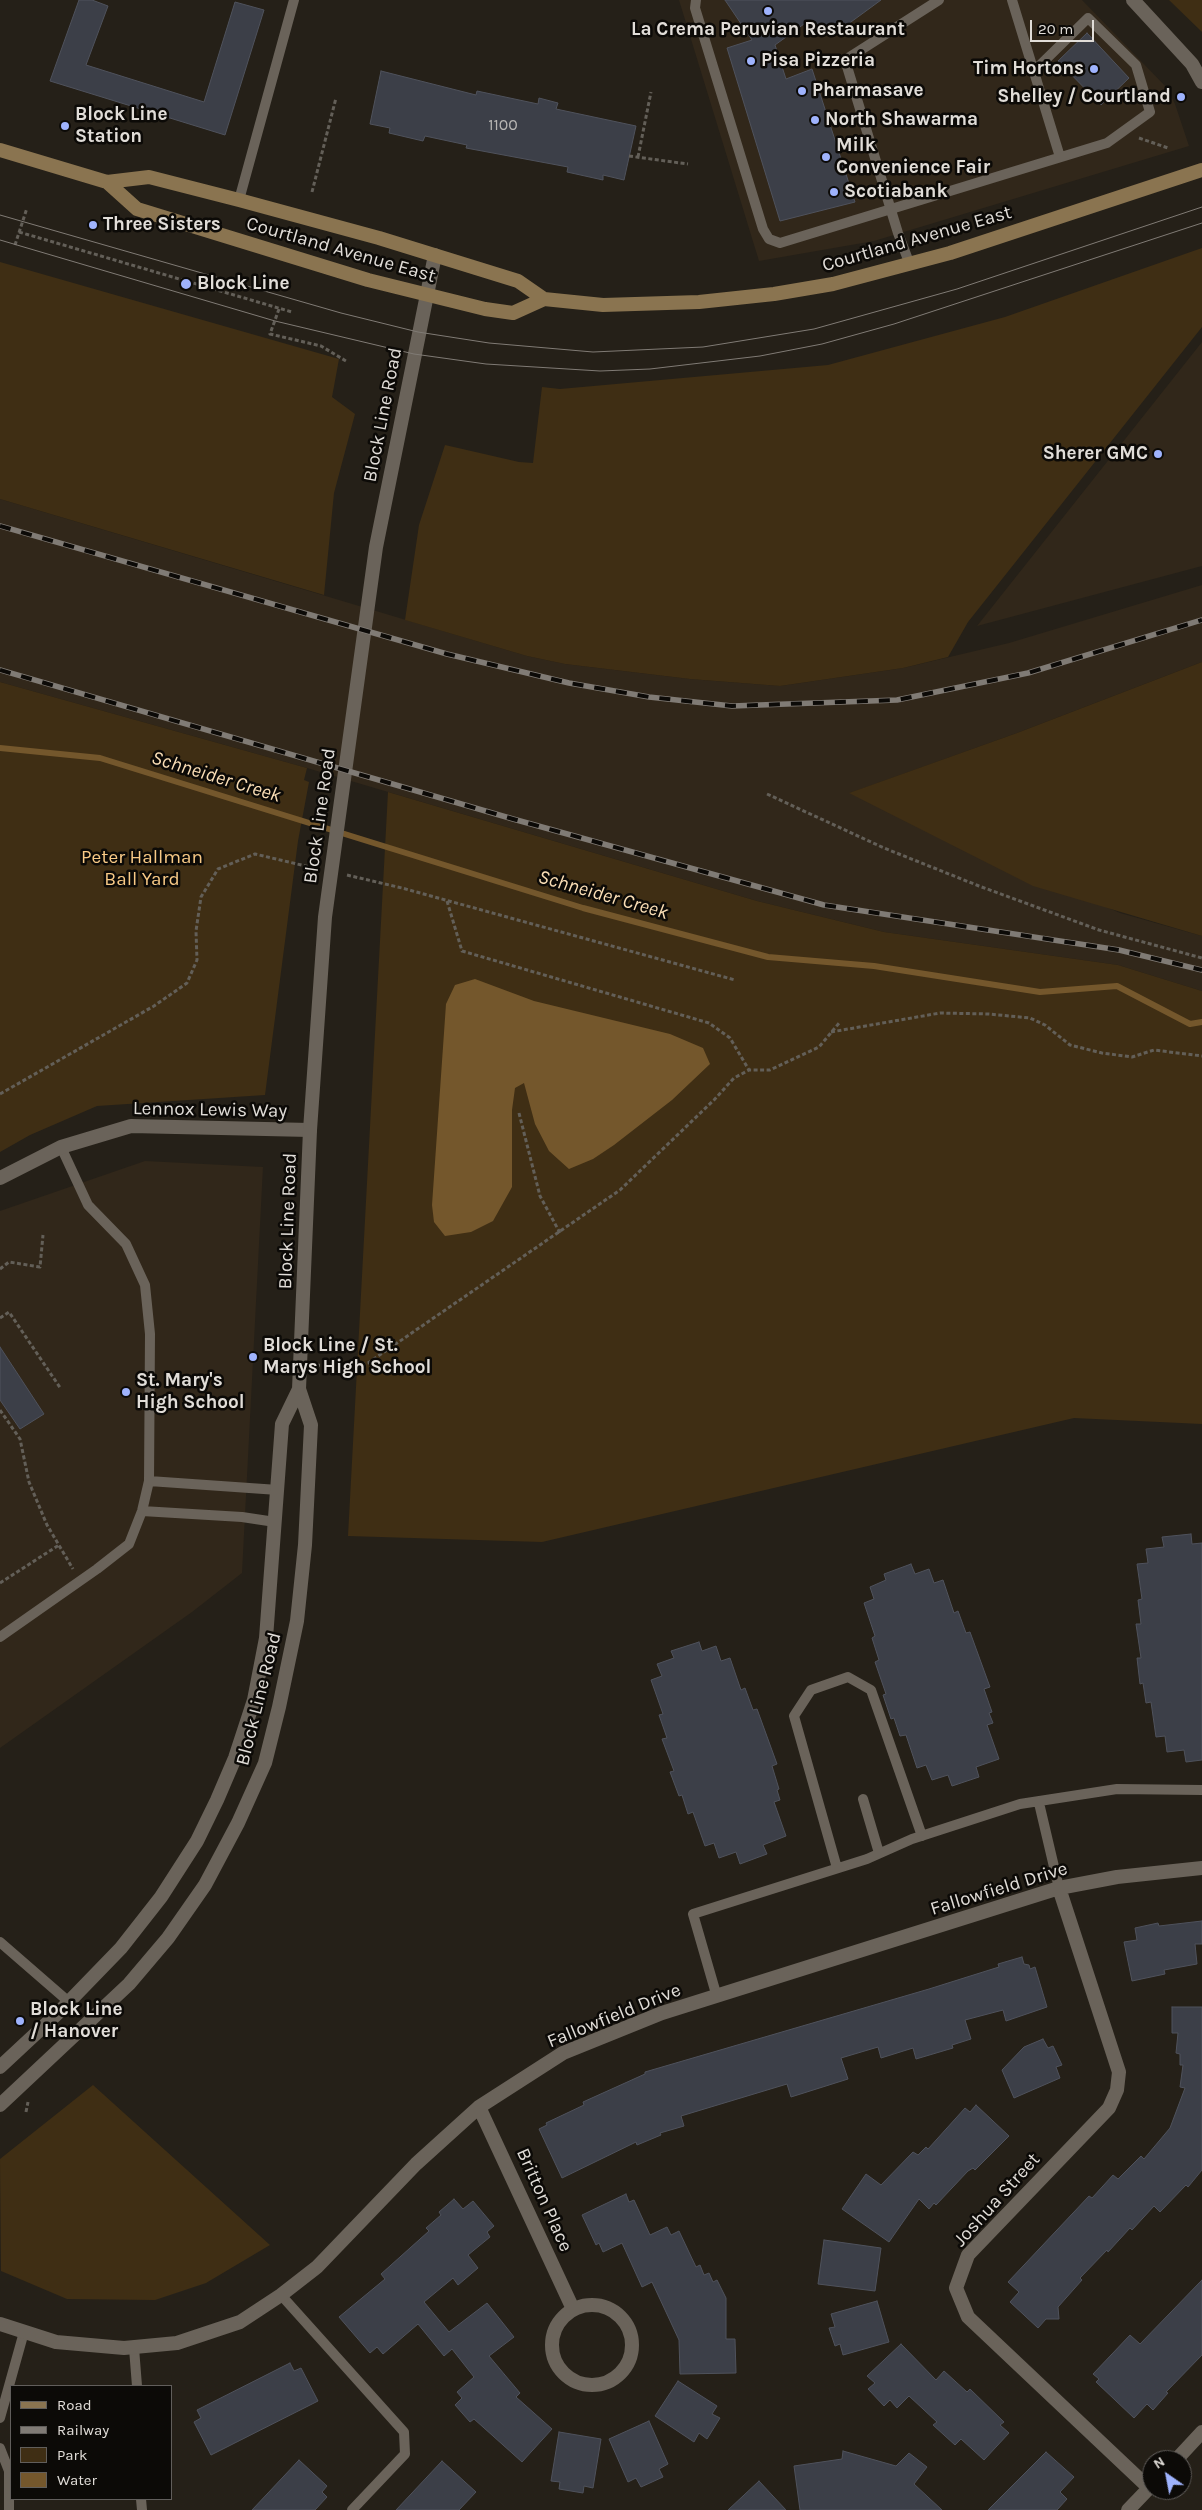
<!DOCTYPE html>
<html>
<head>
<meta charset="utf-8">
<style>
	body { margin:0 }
	#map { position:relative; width:1202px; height:2510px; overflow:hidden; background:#252018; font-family:Karla,sans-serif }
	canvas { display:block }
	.legend { position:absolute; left:10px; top:2385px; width:162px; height:115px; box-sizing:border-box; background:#0c0a07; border:1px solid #615e5b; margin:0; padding:6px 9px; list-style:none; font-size:15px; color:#e1ddd8 }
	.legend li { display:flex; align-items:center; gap:10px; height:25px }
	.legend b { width:25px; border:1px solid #615e5b }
	.north { position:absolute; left:1142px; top:2450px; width:50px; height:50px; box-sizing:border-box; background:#0c0a07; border:1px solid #615e5b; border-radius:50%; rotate:327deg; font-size:14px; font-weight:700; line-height:20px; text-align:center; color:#e1ddd8 }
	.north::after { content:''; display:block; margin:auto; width:18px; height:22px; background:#9fb3fd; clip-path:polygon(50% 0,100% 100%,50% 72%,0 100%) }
	.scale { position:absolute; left:1030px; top:20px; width:64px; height:22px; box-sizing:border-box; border:2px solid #e1ddd8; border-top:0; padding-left:6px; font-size:15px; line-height:18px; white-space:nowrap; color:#e1ddd8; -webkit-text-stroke:4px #0c0a07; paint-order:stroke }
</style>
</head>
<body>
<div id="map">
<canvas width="1202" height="2510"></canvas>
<ul class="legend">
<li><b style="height:6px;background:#8a7450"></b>Road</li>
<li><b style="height:6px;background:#807b75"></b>Railway</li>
<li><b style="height:14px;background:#3f2e14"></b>Park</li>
<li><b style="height:14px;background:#74572c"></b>Water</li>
</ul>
<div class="north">N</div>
<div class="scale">20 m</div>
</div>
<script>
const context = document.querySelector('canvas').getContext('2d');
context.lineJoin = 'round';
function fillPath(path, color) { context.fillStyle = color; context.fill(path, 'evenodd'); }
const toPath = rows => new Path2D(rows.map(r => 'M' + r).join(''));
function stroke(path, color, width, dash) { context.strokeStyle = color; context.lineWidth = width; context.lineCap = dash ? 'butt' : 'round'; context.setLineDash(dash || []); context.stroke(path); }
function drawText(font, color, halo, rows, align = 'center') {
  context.font = font + ' Karla,sans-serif'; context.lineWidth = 5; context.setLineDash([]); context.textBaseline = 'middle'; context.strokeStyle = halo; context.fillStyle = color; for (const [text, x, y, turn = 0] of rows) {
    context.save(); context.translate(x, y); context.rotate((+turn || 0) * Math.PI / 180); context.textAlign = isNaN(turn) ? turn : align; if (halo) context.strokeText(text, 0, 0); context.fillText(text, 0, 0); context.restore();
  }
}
fillPath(toPath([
	[679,0,1082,0,1167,88,1175,104,1189,146,874,241,759,261],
	[1202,342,1202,566,977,626],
	[0,499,527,656,565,664,690,679,780,686,903,668,1009,643,1202,585,1202,662,1017,733,850,793,1120,913,1202,936,1202,991,1118,965,884,932,757,901,307,768,0,682],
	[145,1161,263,1167,242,1573,192,1612,0,1748,0,1211]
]), '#31271a');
fillPath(toPath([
	[1169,0,1202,0,1202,32],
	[1202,248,1202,327,968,622,948,657,903,668,780,686,690,679,565,664,527,656,405,620,419,525,445,445,519,462,533,463,542,387,560,389,828,365,1005,317],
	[0,262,339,359,332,397,355,414,334,493,324,595,0,499],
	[1202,662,1202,936,1033,886,849,793,1017,733],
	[0,682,307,768,304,780,309,782,298,841,265,1095,97,1106,30,1135,0,1152],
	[388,792,757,901,884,932,1118,965,1202,991,1202,1424,1074,1418,542,1542,348,1536],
	[93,2085,270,2245,206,2283,155,2300,67,2299,1,2271,0,2159]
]), '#3f2e14');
fillPath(toPath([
	[475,979,534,1001,670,1034,703,1048,710,1064,672,1100,614,1145,593,1159,569,1169,549,1151,535,1124,524,1083,515,1088,512,1110,512,1187,493,1221,471,1232,445,1236,434,1222,432,1205,446,1004,455,985]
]), '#74572c');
stroke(toPath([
	[0,748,100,758,583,908,768,957,874,966,1040,992,1117,986,1190,1024,1202,1022]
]), '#74572c', 6);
const building = toPath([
	[79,0,92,0,108,6,86,65,204,102,235,2,264,10,225,135,50,81,79,0],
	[725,0,881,0,840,30,804,24,775,45,786,79,812,69,855,202,780,221,727,48,752,40,725,0],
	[1087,33,1129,78,1101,105,1058,61,1087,33],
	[381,71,476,95,477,91,538,104,539,98,558,103,556,109,636,126,624,180,603,175,603,180,567,172,568,167,466,148,467,145,425,136,423,141,389,133,390,128,370,124,381,71],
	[0,1347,44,1414,20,1429,0,1400,0,1347],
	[1191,1534,1192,1544,1202,1543,1202,1760,1186,1762,1184,1750,1167,1752,1165,1736,1156,1737,1151,1702,1146,1703,1143,1683,1140,1684,1137,1658,1141,1658,1136,1624,1141,1624,1138,1600,1142,1599,1137,1564,1148,1563,1146,1549,1164,1547,1162,1537,1191,1534],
	[911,1564,915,1574,929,1569,934,1583,943,1580,954,1613,958,1611,966,1633,970,1632,990,1687,984,1689,992,1712,989,1713,993,1723,987,1725,999,1759,976,1767,979,1777,952,1786,948,1775,932,1780,926,1765,917,1768,906,1735,900,1736,894,1718,891,1719,883,1695,886,1694,875,1662,879,1660,872,1638,875,1636,864,1603,874,1599,870,1587,886,1580,884,1574,911,1564],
	[699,1642,702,1651,716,1646,721,1661,730,1658,741,1690,745,1688,753,1710,757,1709,777,1764,772,1766,779,1789,777,1790,780,1800,774,1802,786,1836,763,1845,767,1854,740,1864,736,1852,719,1858,714,1843,705,1846,693,1812,688,1814,682,1795,679,1796,670,1772,674,1771,662,1739,667,1738,659,1715,663,1714,651,1680,662,1676,657,1664,674,1658,671,1651,699,1642],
	[1202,1921,1202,1944,1195,1944,1197,1964,1164,1970,1165,1974,1132,1981,1124,1942,1137,1940,1135,1928,1158,1923,1159,1926,1202,1921],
	[1022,1957,1024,1964,1029,1965,1030,1969,1035,1967,1047,2007,1006,2021,1003,2010,965,2020,971,2039,952,2045,953,2048,916,2059,913,2048,881,2058,878,2047,841,2058,848,2079,791,2097,787,2084,681,2116,684,2126,660,2133,661,2135,637,2145,636,2142,562,2178,539,2129,547,2125,546,2123,584,2105,583,2102,645,2074,645,2072,929,1989,999,1967,998,1964,1022,1957],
	[1172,2007,1202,2007,1202,2170,1188,2187,1186,2185,1160,2212,1154,2206,1132,2230,1130,2228,1108,2252,1107,2250,1080,2278,1082,2280,1058,2307,1059,2319,1046,2319,1038,2328,1010,2302,1019,2292,1008,2282,1089,2196,1092,2198,1113,2175,1118,2179,1141,2156,1144,2159,1170,2128,1185,2088,1180,2087,1183,2065,1180,2065,1180,2054,1176,2053,1178,2033,1172,2033,1172,2007],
	[1043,2039,1048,2048,1053,2046,1062,2065,1056,2067,1060,2078,1014,2098,1002,2070,1024,2047,1043,2039],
	[976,2105,1009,2136,975,2170,973,2168,968,2171,936,2205,934,2203,929,2209,919,2199,889,2242,842,2209,866,2174,881,2185,913,2152,918,2155,926,2147,928,2149,965,2108,970,2112,976,2105],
	[626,2194,629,2202,634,2200,650,2235,667,2227,671,2235,679,2231,696,2267,700,2265,704,2275,709,2273,713,2282,717,2280,726,2298,726,2339,735,2339,736,2373,680,2374,679,2340,652,2282,642,2287,622,2243,603,2252,599,2243,596,2245,582,2215,626,2194],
	[454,2199,463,2209,473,2201,494,2226,487,2232,490,2237,468,2255,478,2268,458,2285,453,2278,424,2302,449,2332,487,2303,514,2337,489,2356,520,2393,516,2397,552,2429,522,2462,474,2419,470,2422,455,2405,462,2398,457,2392,474,2377,452,2349,444,2356,418,2324,383,2354,377,2347,370,2353,339,2317,385,2279,381,2274,429,2231,426,2228,441,2215,439,2212,454,2199],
	[824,2240,881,2248,875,2291,818,2284,824,2240],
	[1202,2280,1202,2355,1166,2392,1168,2393,1153,2410,1147,2404,1134,2418,1096,2382,1099,2379,1093,2374,1130,2335,1140,2344,1202,2280],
	[877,2301,889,2342,843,2355,840,2344,835,2346,829,2328,835,2327,831,2314,877,2301],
	[901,2344,936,2380,944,2371,967,2392,970,2389,1004,2422,1000,2425,1009,2433,984,2460,961,2439,955,2445,933,2425,937,2422,909,2396,897,2408,890,2400,884,2406,868,2389,875,2383,867,2376,901,2344],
	[290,2363,294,2371,301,2368,318,2401,211,2455,194,2422,201,2418,197,2410,290,2363],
	[678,2381,717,2406,712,2414,720,2418,707,2439,699,2433,694,2442,655,2416,678,2381],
	[649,2421,668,2464,659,2469,663,2477,641,2487,636,2478,628,2482,609,2439,649,2421],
	[559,2432,601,2439,593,2488,584,2486,583,2493,559,2489,560,2482,551,2481,559,2432],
	[843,2451,896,2466,909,2453,927,2467,914,2484,942,2510,800,2510,794,2466,842,2459,843,2451],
	[1046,2452,1074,2477,1060,2492,1067,2499,1057,2510,988,2510,1046,2452],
	[299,2460,327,2486,322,2492,327,2497,315,2510,252,2510,299,2460],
	[442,2461,476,2492,459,2510,396,2510,442,2461],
	[759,2481,786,2510,728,2510,759,2481]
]);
fillPath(building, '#3c3f48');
stroke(building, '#4f525c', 1);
stroke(toPath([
	[1139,138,1168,148],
	[629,156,688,164],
	[638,157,651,92],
	[312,192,336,98],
	[19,232,292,312],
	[15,245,27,208],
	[279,309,270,334,321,346,346,361],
	[767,794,884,848,979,886,1099,930,1202,958],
	[347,875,402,888,735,980],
	[447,901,462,951,709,1023,730,1038,749,1070],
	[831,1032,940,1013,989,1014,1030,1018,1045,1025,1070,1045,1102,1053,1132,1057,1154,1050,1202,1056],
	[0,1094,154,1006,187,983,197,960,196,931,201,897,218,869,255,854,314,868],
	[519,1113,540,1196,560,1233],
	[0,1269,9,1262,40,1267,43,1235],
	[0,1318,9,1312,61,1389],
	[316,1365,339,1367,368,1363,620,1190,714,1100,734,1078,749,1070,770,1070,819,1047,840,1022],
	[0,1410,20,1439,29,1482,47,1525,73,1569],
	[0,1583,59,1545],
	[26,2112,28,2102]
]), '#635f58', 3, [4, 2.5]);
stroke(toPath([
	[696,0,695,8,763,229,769,239,780,243,1107,143,1150,112,1136,65,1088,18,1034,71],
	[1012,0,1060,157],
	[239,200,294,0],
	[910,265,898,233,845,60,939,0],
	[149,1481,278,1490],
	[142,1511,242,1517,275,1522],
	[0,1637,97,1569,129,1544,142,1511,149,1481,150,1334,145,1285,126,1244,88,1205,61,1147],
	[863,1799,879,1853],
	[1039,1803,1059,1888],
	[837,1868,794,1716,811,1690,848,1677,871,1690,922,1836],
	[0,1942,69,2002],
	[717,1997,693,1914,867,1859,912,1839,1020,1804,1117,1789,1202,1790],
	[281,2295,404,2432,405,2454,352,2510],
	[134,2348,137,2386],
	[0,2418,24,2332],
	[0,2448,9,2471,9,2510],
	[141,2499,142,2510]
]), '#6a635a', 10);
stroke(toPath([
	[1133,0,1192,64,1202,82],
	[0,1178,61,1147,131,1126,310,1130],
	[1059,1888,1119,2072,1117,2090,1109,2108,968,2255,956,2288,968,2317,1149,2488],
	[479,2107,573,2309],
	'552 2345a40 40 0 1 1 80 0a40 40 0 1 1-80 0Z',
	[0,2324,56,2342,124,2348,177,2343,240,2322,281,2295,317,2267,416,2164,479,2107,563,2053,662,2013,1059,1888,1117,1877,1202,1868],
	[1176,2460,1202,2432],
	[1128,2510,1152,2485]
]), '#6a635a', 14);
stroke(toPath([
	[0,2067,59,2012,121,1948,161,1897,197,1841,217,1800,235,1758,254,1700,266,1638,282,1424,299,1389],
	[0,2105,129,1984,168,1938,205,1885,238,1823,265,1763,279,1707,297,1621,305,1545,311,1425,299,1389,310,1130,325,917,376,547,435,255]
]), '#6a635a', 14);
stroke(toPath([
	[0,150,107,182,149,177,239,200,379,238,518,281,544,299,603,305,699,302,774,294,833,284,950,253,1202,170],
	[107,182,137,209,368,280,485,309,513,313,544,299]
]), '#8a7450', 14);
stroke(toPath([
	[0,215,341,313,418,332,489,343,593,352,703,347,814,329,957,289,1202,207],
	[0,240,275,321,414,354,486,364,600,371,650,369,760,356,822,344,894,324,1202,223]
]), '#807b75', 1);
const rail = toPath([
	[0,526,447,654,569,683,649,697,732,706,897,700,1028,673,1202,620],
	[0,670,513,819,824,905,1119,950,1202,970]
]);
stroke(rail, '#807b75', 5.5);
stroke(rail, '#0c0a07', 4, [11]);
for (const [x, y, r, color] of [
	[768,11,5,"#9fb3fd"],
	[751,61,5,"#9fb3fd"],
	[1094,69,5,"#9fb3fd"],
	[802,91,5,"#9fb3fd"],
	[1181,97,5,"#9fb3fd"],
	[815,120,5,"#9fb3fd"],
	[65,126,5,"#9fb3fd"],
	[826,157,5,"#9fb3fd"],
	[834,192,5,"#9fb3fd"],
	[93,225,5,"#9fb3fd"],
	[186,284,6,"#9fb3fd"],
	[1158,454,5,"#9fb3fd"],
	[253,1357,5,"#9fb3fd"],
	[126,1392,5,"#9fb3fd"],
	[20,2021,5,"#9fb3fd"]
]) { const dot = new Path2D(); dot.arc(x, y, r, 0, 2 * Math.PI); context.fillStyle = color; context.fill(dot); stroke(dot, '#0c0a07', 2); }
drawText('16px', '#b8b6b4', null, [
	["1100",503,125]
]);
drawText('bold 19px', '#e1ddd8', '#0c0a07', [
	["La Crema Peruvian Restaurant",768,30,"center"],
	["Pisa Pizzeria",761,61],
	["Tim Hortons",1084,69,"right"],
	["Pharmasave",812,91],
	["Shelley / Courtland",1171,97,"right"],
	["Block Line",75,115],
	["Station",75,137],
	["North Shawarma",825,120],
	["Milk",836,146],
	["Convenience Fair",836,168],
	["Scotiabank",844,192],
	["Three Sisters",103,225],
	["Block Line",197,284],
	["Sherer GMC",1148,454,"right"],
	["Block Line / St.",263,1346],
	["Marys High School",263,1368],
	["St. Mary's",136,1381],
	["High School",136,1403],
	["Block Line",30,2010],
	["/ Hanover",30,2032]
], 'left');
drawText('19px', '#e1ddd8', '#0c0a07', [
	["Courtland Avenue East",917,239,-16],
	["Courtland Avenue East",341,250,16],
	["Block Line Road",383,415,-79],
	["Block Line Road",320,816,-82],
	["Lennox Lewis Way",210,1110,1],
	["Block Line Road",288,1221,-88],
	["Block Line Road",259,1699,-76],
	["Fallowfield Drive",999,1889,-17],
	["Fallowfield Drive",614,2016,-22],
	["Britton Place",544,2200,66],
	["Joshua Street",997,2200,-48]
]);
drawText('19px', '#f9ca86', '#0c0a07', [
	["Peter Hallman",142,858],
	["Ball Yard",142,880]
]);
drawText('italic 20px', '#f9ddb5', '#0c0a07', [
	["Schneider Creek",216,777,17],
	["Schneider Creek",603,895,16]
]);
</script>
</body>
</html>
